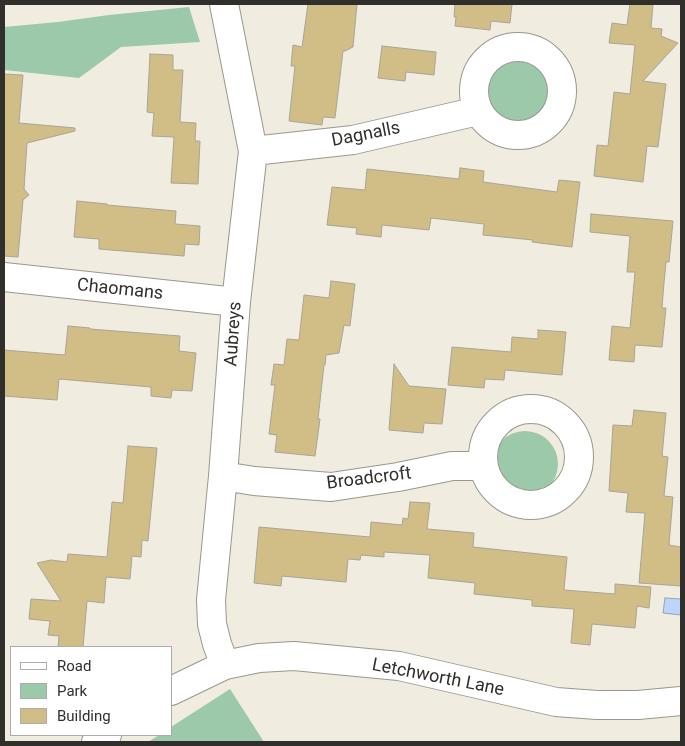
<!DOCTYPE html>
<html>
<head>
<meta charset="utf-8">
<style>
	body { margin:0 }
	#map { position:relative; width:685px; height:746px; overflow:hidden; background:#f0ece0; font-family:Roboto,sans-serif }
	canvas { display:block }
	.frame { position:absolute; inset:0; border:5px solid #312f2b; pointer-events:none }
	.legend { position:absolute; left:10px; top:646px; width:162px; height:90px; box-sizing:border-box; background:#fff; border:1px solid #adacaa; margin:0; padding:6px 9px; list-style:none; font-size:15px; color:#312f2b }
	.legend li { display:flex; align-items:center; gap:10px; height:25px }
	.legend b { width:25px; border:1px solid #adacaa }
</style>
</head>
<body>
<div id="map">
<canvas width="685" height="746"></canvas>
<div class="frame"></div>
<ul class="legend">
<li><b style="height:6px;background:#fff"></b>Road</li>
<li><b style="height:14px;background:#9bc9a9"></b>Park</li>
<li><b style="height:14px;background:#d1be87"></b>Building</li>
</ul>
</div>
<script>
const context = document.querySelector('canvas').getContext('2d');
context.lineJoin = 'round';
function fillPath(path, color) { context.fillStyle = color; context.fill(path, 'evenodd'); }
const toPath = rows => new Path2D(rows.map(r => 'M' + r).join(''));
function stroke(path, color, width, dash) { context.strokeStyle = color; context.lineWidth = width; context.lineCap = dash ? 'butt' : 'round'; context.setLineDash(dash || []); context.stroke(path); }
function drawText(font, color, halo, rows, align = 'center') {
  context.font = font + ' Roboto,sans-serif'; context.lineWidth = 4; context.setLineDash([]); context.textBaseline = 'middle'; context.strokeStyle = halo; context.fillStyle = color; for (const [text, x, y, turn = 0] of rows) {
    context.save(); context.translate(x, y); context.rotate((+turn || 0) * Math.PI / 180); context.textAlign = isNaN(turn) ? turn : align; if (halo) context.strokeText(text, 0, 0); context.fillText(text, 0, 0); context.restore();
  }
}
fillPath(toPath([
	[189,7,200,42,121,47,79,78,4,70,4,27,58,22,109,15],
	'481 91a37 37 0 1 1 74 0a37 37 0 1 1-74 0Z',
	'492 464a33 33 0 1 1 66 0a33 33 0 1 1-66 0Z',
	[230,689,264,742,148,742,159,735,171,735,171,727]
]), '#9bc9a9');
const water = toPath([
	[665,598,681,599,681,615,663,613,665,598]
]);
fillPath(water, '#bdd4fb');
stroke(water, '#93a2bd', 1);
const building = toPath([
	[308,4,357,4,353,47,345,51,343,51,335,118,323,117,322,125,289,121,295,66,291,66,293,45,302,47,308,4],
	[455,4,512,4,510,23,491,21,490,30,455,26,456,17,454,17,455,4],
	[630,4,653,4,651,28,662,29,661,36,678,43,643,81,666,84,658,147,647,146,643,182,594,176,597,145,608,146,614,92,630,94,635,45,609,43,612,23,627,25,630,4],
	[382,46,436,52,434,75,406,72,405,81,378,78,382,46],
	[150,54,173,55,173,70,183,70,180,122,196,123,195,141,200,141,198,184,171,183,174,137,152,136,154,113,147,112,150,54],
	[4,74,23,75,19,123,75,128,75,131,27,143,24,189,29,195,23,200,18,257,4,256,4,74],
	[460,168,484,171,483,182,557,192,559,180,580,182,572,247,532,242,533,240,483,235,484,224,431,218,429,230,382,225,381,237,356,234,357,228,327,225,332,187,365,190,367,169,459,179,460,168],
	[77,201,107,204,107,205,176,211,175,224,200,226,199,245,185,244,184,256,99,249,99,239,74,237,77,201],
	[591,214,673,221,669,262,666,262,664,283,662,308,666,308,662,347,635,345,634,362,609,360,612,326,630,328,635,272,627,272,630,236,590,232,591,214],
	[331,281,355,284,350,326,344,325,339,353,326,355,325,365,324,365,318,419,320,419,315,456,275,452,277,435,269,434,275,385,271,385,274,364,284,365,287,339,299,340,304,295,329,298,331,281],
	[68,326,90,328,90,329,180,336,179,351,196,353,192,391,172,390,171,398,151,396,151,387,59,379,57,400,4,396,4,350,65,355,68,326],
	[538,330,566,332,562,375,505,370,504,380,485,379,484,388,448,385,452,347,511,352,512,337,538,339,538,330],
	[394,364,409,386,446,389,442,424,424,423,423,433,389,430,394,364],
	[634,410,666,413,662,456,668,457,664,496,673,497,669,545,681,547,681,586,639,583,645,513,626,512,628,493,609,491,613,425,632,426,634,410],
	[128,446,157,448,148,541,142,540,141,557,132,556,130,579,106,577,104,603,87,601,83,647,58,647,59,636,48,635,50,621,29,619,31,599,61,601,37,563,51,560,67,562,68,554,107,557,112,502,123,503,128,446],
	[410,502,430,503,427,529,474,533,473,547,567,557,564,590,615,594,615,584,651,587,649,608,637,606,635,628,592,624,590,645,571,643,574,609,532,606,532,600,474,594,475,583,428,578,430,555,384,552,384,557,361,555,360,560,348,559,346,582,282,576,281,586,254,583,259,527,370,537,371,522,402,525,403,518,408,519,410,502]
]);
fillPath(building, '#d1be87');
stroke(building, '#a7a498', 1);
const minor = toPath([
	[224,4,253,151,236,302,223,476,211,600,212,624,217,644,225,665],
	'474 91a44 44 0 1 1 88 0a44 44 0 1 1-88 0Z',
	[253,151,353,140,478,111],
	[4,277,236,302],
	'483 457a48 48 0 1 1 96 0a48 48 0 1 1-96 0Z',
	[223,476,254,481,331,487,398,477,452,466,484,466]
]);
const tertiary = toPath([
	[171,691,225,665,259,658,294,656,399,666,556,702,597,705,638,705,681,701],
	[96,742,107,735]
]);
stroke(minor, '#9b978c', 30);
stroke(tertiary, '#9b978c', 30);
stroke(minor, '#fff', 28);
stroke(tertiary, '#fff', 28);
drawText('18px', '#312f2b', '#fff', [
	["Dagnalls",366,135,-11],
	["Chaomans",120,290,6],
	["Aubreys",234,334,-86],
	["Broadcroft",369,479,-7],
	["Letchworth Lane",438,678,11]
]);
</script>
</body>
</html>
